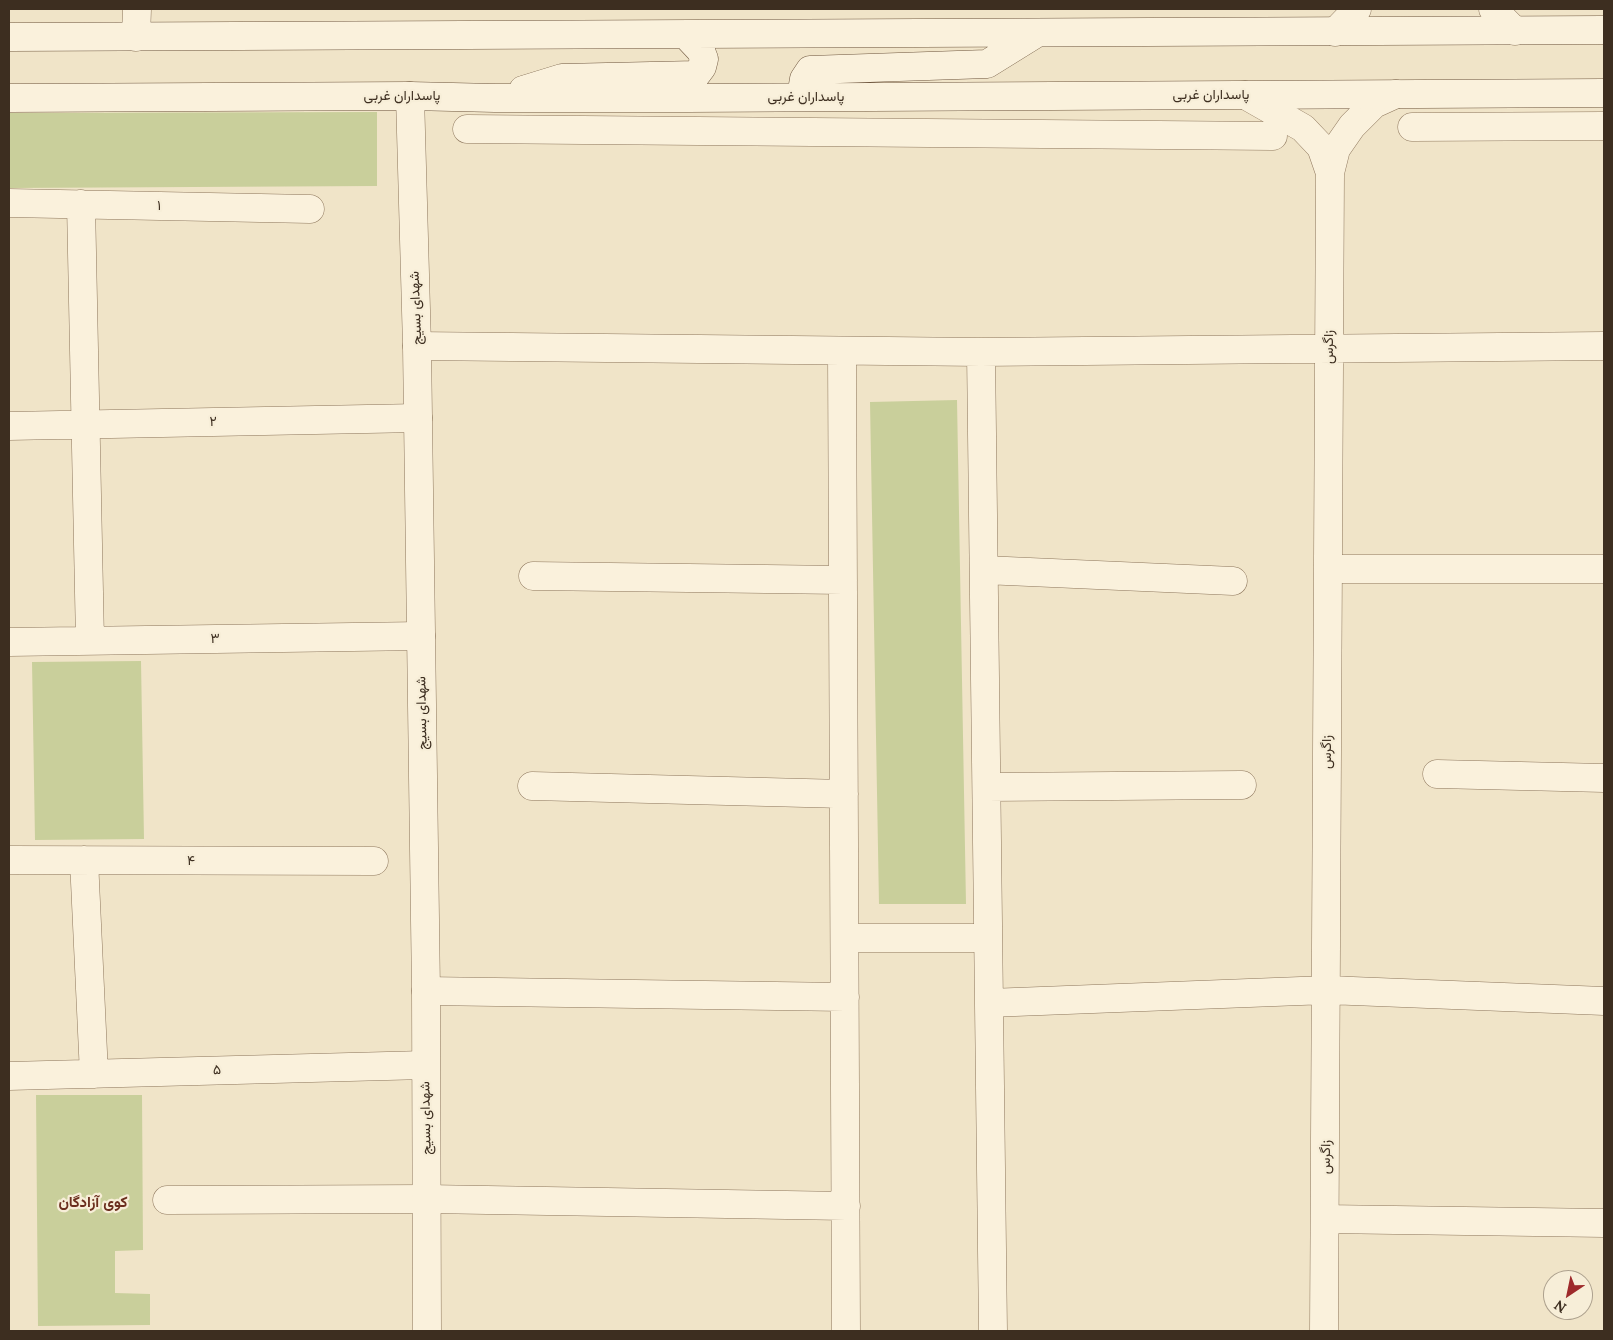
<!DOCTYPE html>
<html>
<head>
<meta charset="utf-8">
<style>
	body { margin:0 }
	#map { position:relative; width:1613px; height:1340px; overflow:hidden; background:#f0e4c8; font-family:Lora,serif }
	canvas { display:block }
	.frame { position:absolute; inset:0; border:10px solid #3d2e20; pointer-events:none }
	.north { position:absolute; left:1543px; top:1270px; width:50px; height:50px; box-sizing:border-box; background:#f7eed8; border:1px solid #ada18e; border-radius:50%; rotate:214deg; font-size:14px; font-weight:700; line-height:20px; text-align:center; color:#3d2e20 }
	.north::after { content:''; display:block; margin:auto; width:18px; height:22px; background:#9e2a2b; clip-path:polygon(50% 0,100% 100%,50% 72%,0 100%) }
</style>
</head>
<body>
<div id="map">
<canvas width="1613" height="1340"></canvas>
<div class="frame"></div>
<div class="north">N</div>
</div>
<script>
const context = document.querySelector('canvas').getContext('2d');
context.lineJoin = 'round';
function fillPath(path, color) { context.fillStyle = color; context.fill(path, 'evenodd'); }
const toPath = rows => new Path2D(rows.map(r => 'M' + r).join(''));
function stroke(path, color, width, dash) { context.strokeStyle = color; context.lineWidth = width; context.lineCap = dash ? 'butt' : 'round'; context.setLineDash(dash || []); context.stroke(path); }
function drawText(font, color, halo, rows, align = 'center') {
  context.font = font + ' Lora,Vazirmatn,serif'; context.lineWidth = 4.5; context.setLineDash([]); context.textBaseline = 'middle'; context.strokeStyle = halo; context.fillStyle = color; for (const [text, x, y, turn = 0] of rows) {
    context.save(); context.translate(x, y); context.rotate((+turn || 0) * Math.PI / 180); context.textAlign = isNaN(turn) ? turn : align; if (halo) context.strokeText(text, 0, 0); context.fillText(text, 0, 0); context.restore();
  }
}
fillPath(toPath([
	[377,112,377,186,9,188,9,113],
	[957,400,966,904,879,904,870,402],
	[141,661,144,839,35,840,32,662],
	[36,1095,142,1095,143,1250,115,1251,115,1293,150,1294,150,1325,38,1326]
]), '#c9cf9b');
const minor = toPath([
	[1245,95,1303,128,1321,147,1330,173],
	[1412,127,1604,126],
	[467,129,1273,136],
	[9,203,310,209],
	[81,204,90,641],
	[417,346,981,352,1604,346],
	[842,351,846,1331],
	[981,352,993,1331],
	[9,426,418,418],
	[1328,569,1604,569],
	[984,570,1233,581],
	[533,576,843,580],
	[9,642,421,636],
	[1437,774,1604,778],
	[532,786,844,794],
	[987,787,1242,785],
	[9,860,374,861],
	[84,860,94,1074],
	[845,938,988,938],
	[426,991,845,997],
	[989,1003,1327,990,1604,1001],
	[9,1076,425,1065],
	[167,1200,427,1199,846,1206],
	[1325,1219,1604,1223],
	[1324,1331,1330,173,1336,149,1352,126,1374,104,1396,94]
]);
const tertiary = toPath([
	[1493,9,1515,31],
	[1335,32,1357,9],
	[136,37,137,9],
	[410,96,417,346,426,991,427,1331]
]);
const secondary = toPath([
	[9,37,1604,30],
	[523,90,562,78,696,75,702,67,704,59,701,51,686,35],
	[801,97,804,79,810,70,987,64,1037,33],
	[9,98,410,96,495,98,687,98,1604,93]
]);
stroke(minor, '#8d765c', 29);
stroke(tertiary, '#8d765c', 29);
stroke(secondary, '#6f573f', 29);
stroke(minor, '#faf1dc', 28);
stroke(tertiary, '#faf1dc', 28);
stroke(secondary, '#faf1dc', 28);
drawText('14px', '#3d2e20', '#f7eed8', [
	["پاسداران غربی",1211,95],
	["پاسداران غربی",402,96],
	["پاسداران غربی",806,97],
	["۱",159,206,1],
	["شهدای بسیج",416,308,-92],
	["زاگرس",1329,347,-90],
	["۲",213,422,-1],
	["۳",215,639,-1],
	["شهدای بسیج",422,713,-91],
	["زاگرس",1327,752,-90],
	["۴",191,861],
	["۵",217,1070,-2],
	["شهدای بسیج",426,1118,-91],
	["زاگرس",1326,1157,-89]
]);
drawText('bold 15px', '#6b2e1e', '#f7eed8', [
	["کوی آزادگان",93,1203]
]);
</script>
</body>
</html>
